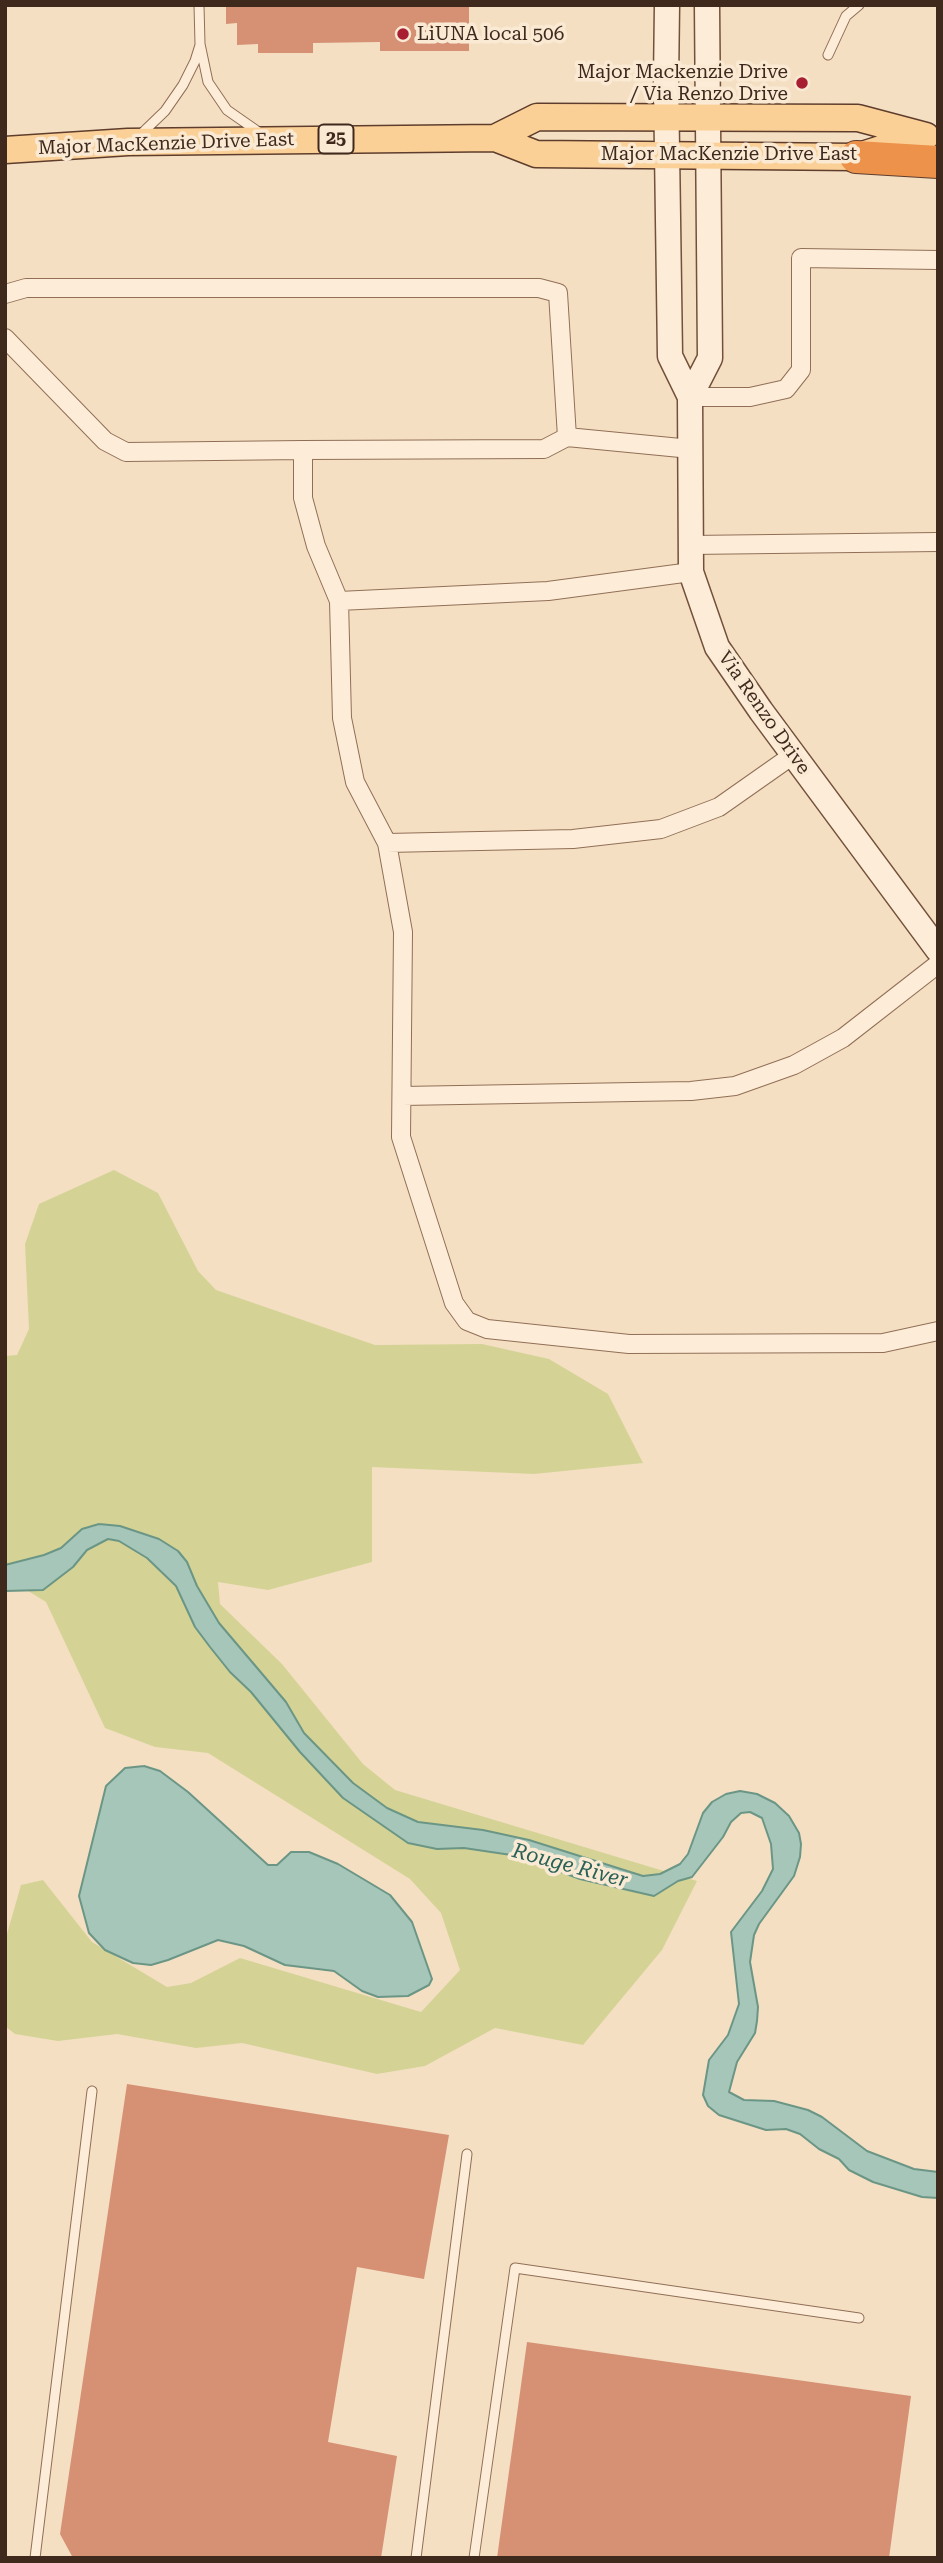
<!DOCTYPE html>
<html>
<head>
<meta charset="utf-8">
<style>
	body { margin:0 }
	#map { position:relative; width:943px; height:2563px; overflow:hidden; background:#f4dfc3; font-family:"Roboto Serif",serif }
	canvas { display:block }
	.frame { position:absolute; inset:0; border:7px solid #3f291d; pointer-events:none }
</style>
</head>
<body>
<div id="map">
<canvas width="943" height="2563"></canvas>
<div class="frame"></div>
</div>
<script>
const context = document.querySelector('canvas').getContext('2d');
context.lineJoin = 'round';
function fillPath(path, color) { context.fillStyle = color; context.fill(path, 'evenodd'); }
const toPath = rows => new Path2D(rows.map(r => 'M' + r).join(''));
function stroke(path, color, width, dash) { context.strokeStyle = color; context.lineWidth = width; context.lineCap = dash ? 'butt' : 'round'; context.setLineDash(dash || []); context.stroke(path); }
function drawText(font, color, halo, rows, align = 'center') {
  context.font = font + ' "Roboto Serif",serif'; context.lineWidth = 7; context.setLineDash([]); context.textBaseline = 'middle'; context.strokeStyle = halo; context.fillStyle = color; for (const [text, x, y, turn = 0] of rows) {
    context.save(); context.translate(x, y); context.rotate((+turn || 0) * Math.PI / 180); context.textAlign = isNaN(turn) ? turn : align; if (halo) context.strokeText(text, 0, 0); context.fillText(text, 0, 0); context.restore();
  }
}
fillPath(toPath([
	[114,1170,158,1193,198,1271,216,1290,375,1345,482,1344,549,1359,608,1394,643,1463,534,1474,372,1467,372,1562,268,1590,218,1582,220,1604,282,1664,363,1764,395,1790,697,1881,662,1950,583,2045,495,2028,425,2066,377,2074,242,2043,196,2048,117,2034,58,2041,15,2034,5,2026,5,1941,21,1885,43,1880,92,1942,167,1987,191,1983,240,1958,421,2012,460,1970,441,1913,410,1879,208,1753,155,1747,105,1728,46,1602,20,1586,5,1588,5,1356,17,1355,29,1329,25,1244,39,1204]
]), '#d4d395');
const water = toPath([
	[99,1524,120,1526,159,1539,178,1551,187,1562,197,1586,219,1623,286,1702,304,1733,353,1783,387,1808,418,1822,483,1830,529,1840,643,1876,660,1874,680,1864,688,1854,703,1813,712,1802,726,1794,740,1791,757,1794,775,1803,789,1816,799,1833,801,1844,800,1857,794,1876,759,1924,754,1935,750,1962,758,2007,757,2021,755,2033,737,2062,729,2092,744,2100,774,2101,808,2110,822,2117,867,2151,914,2169,938,2172,938,2198,922,2197,873,2182,849,2170,839,2159,819,2149,800,2134,786,2129,766,2130,719,2115,708,2106,703,2095,709,2060,728,2035,739,2004,731,1932,762,1891,773,1869,771,1844,762,1818,750,1812,741,1813,731,1822,723,1837,692,1877,678,1881,654,1896,580,1879,518,1856,464,1848,437,1849,408,1843,343,1798,300,1752,251,1692,230,1672,210,1647,195,1627,176,1586,147,1558,119,1541,108,1539,87,1550,73,1567,43,1590,5,1591,5,1565,44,1555,61,1548,82,1529,99,1524],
	[144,1766,160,1771,188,1792,268,1865,277,1865,291,1852,309,1852,338,1864,390,1895,412,1922,432,1979,429,1985,408,1996,378,1997,362,1991,334,1971,285,1965,244,1946,218,1940,168,1960,151,1965,133,1963,105,1950,89,1933,79,1896,106,1786,125,1768,144,1766]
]);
fillPath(water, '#a6c6b9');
stroke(water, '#6b9686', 2);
fillPath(toPath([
	[226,5,469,5,469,51,380,51,380,42,313,43,313,53,258,53,258,44,237,45,237,23,226,24],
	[127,2084,449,2135,424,2279,357,2267,328,2442,397,2456,381,2558,73,2558,60,2534],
	[527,2342,911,2396,889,2558,497,2558]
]), '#d69175');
const lane = toPath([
	[199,5,200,44,208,82,227,110,260,133],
	[828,55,846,16,859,5],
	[138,137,165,111,183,85,195,61,200,45],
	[35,2558,92,2091],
	[416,2558,467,2154],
	[474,2558,515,2268,859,2318]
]);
const street = toPath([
	[5,294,26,288,539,288,558,293,567,437],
	[5,338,105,441,126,452,303,450],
	[690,397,750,397,786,389,801,370,801,258,938,260],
	[691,449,567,437,544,449,303,450,303,498,316,546,339,601,342,718,355,782,387,843,403,932,401,1137,454,1303,467,1321,487,1329,629,1344,883,1343,938,1331],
	[690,545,938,542],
	[339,601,548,591,691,572],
	[387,843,573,839,661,829,719,807,793,755],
	[402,1096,691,1091,735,1086,794,1065,843,1038,938,964]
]);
const secondary = toPath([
	[667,5,666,82,670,356,690,397,691,572,717,647,761,711,938,950],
	[690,397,710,358,707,5]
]);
const primary = toPath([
	[495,138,537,117,858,118,926,136],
	[5,150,128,142,495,138,536,154,856,157,922,136]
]);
const highway = toPath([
	[856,157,938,162]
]);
stroke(lane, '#916f57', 11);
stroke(street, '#916f57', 20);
stroke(secondary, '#73503a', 27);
stroke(primary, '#5e3d2c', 29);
stroke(highway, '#5e3d2c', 34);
stroke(lane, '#fdedd8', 9);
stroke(street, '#fdedd8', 18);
stroke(secondary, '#fdedd8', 24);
stroke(primary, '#fbd097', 26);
stroke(highway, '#ed924a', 32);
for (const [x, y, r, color] of [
	[403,34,7,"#a81f31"],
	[802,83,7,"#a81f31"]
]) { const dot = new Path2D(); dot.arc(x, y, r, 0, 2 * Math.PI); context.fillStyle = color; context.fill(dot); stroke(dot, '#faead4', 2.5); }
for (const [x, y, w] of [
	[336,139,35]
]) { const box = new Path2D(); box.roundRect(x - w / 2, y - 14.5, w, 29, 5); context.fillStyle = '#faead4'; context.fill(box); stroke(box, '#3f291d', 2); }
drawText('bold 18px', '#3f291d', null, [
	["25",336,139]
]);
drawText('19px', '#3f291d', '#faead4', [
	["LiUNA local 506",417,34],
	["Major Mackenzie Drive",788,72,"right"],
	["/ Via Renzo Drive",788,94,"right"]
], 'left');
drawText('19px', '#3f291d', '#faead4', [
	["Major MacKenzie Drive East",166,144,-2],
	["Major MacKenzie Drive East",729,154],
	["Via Renzo Drive",764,713,55]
]);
drawText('italic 21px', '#2a6157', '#faead4', [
	["Rouge River",570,1866,15]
]);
</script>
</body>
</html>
